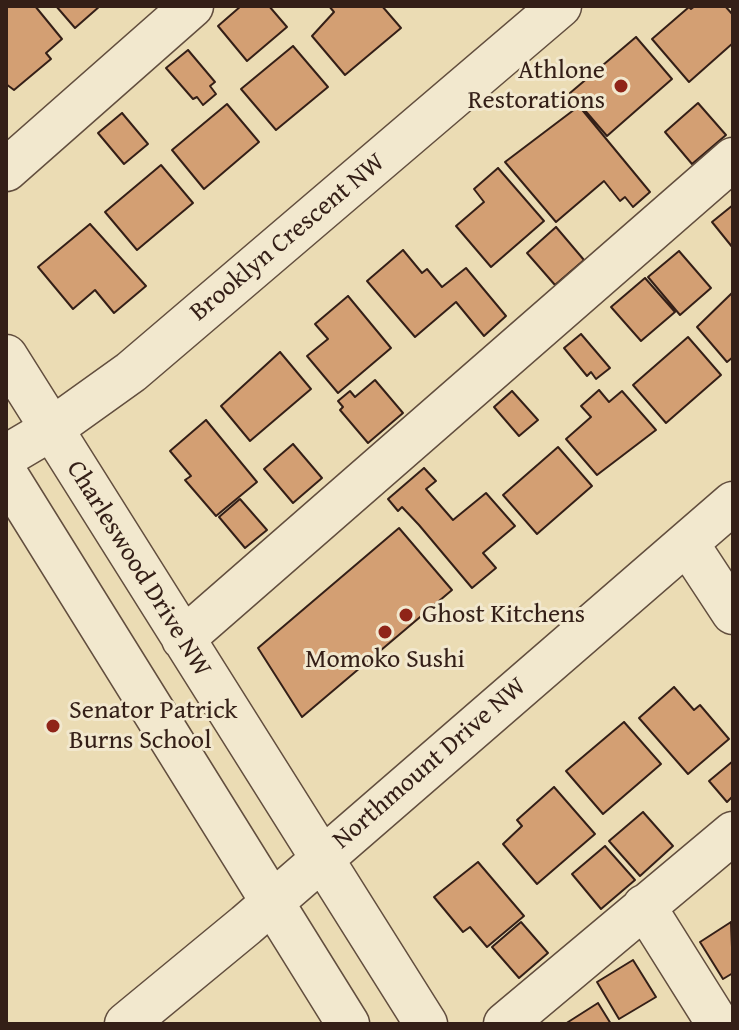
<!DOCTYPE html>
<html>
<head>
<meta charset="utf-8">
<style>
	body { margin:0 }
	#map { position:relative; width:739px; height:1030px; overflow:hidden; background:#ebdcb4; font-family:"Gentium Book Plus",serif }
	canvas { display:block }
	.frame { position:absolute; inset:0; border:8px solid #341f17; pointer-events:none }
</style>
</head>
<body>
<div id="map">
<canvas width="739" height="1030"></canvas>
<div class="frame"></div>
</div>
<script>
const context = document.querySelector('canvas').getContext('2d');
context.lineJoin = 'round';
function fillPath(path, color) { context.fillStyle = color; context.fill(path, 'evenodd'); }
const toPath = rows => new Path2D(rows.map(r => 'M' + r).join(''));
function stroke(path, color, width, dash) { context.strokeStyle = color; context.lineWidth = width; context.lineCap = dash ? 'butt' : 'round'; context.setLineDash(dash || []); context.stroke(path); }
function drawText(font, color, halo, rows, align = 'center') {
  context.font = font + ' "Gentium Book Plus",serif'; context.lineWidth = 6; context.setLineDash([]); context.textBaseline = 'middle'; context.strokeStyle = halo; context.fillStyle = color; for (const [text, x, y, turn = 0] of rows) {
    context.save(); context.translate(x, y); context.rotate((+turn || 0) * Math.PI / 180); context.textAlign = isNaN(turn) ? turn : align; if (halo) context.strokeText(text, 0, 0); context.fillText(text, 0, 0); context.restore();
  }
}
const building = toPath([
	[6,6,35,6,62,39,46,53,51,59,14,90,6,84,6,6],
	[56,6,100,6,75,28,56,6],
	[241,6,269,6,287,27,247,61,218,26,241,6],
	[329,6,382,6,401,28,345,75,312,36,334,12,329,6],
	[695,6,725,6,733,15,733,43,689,82,652,39,689,7,691,9,695,6],
	[636,37,672,79,607,136,570,93,636,37],
	[293,46,328,87,276,130,241,89,293,46],
	[188,50,215,82,210,86,216,94,203,105,197,97,193,99,166,68,188,50],
	[698,103,726,135,692,164,665,132,698,103],
	[227,104,259,142,204,189,172,150,227,104],
	[579,106,650,192,633,207,625,197,620,201,604,181,556,222,505,162,579,106],
	[122,113,148,144,124,164,98,133,122,113],
	[161,165,193,203,137,250,105,212,161,165],
	[498,168,544,221,491,267,456,226,484,202,474,189,498,168],
	[733,205,733,248,712,222,733,205],
	[90,224,146,286,114,313,95,290,73,309,38,267,90,224],
	[556,227,584,260,555,285,527,253,556,227],
	[403,250,422,273,427,269,442,287,466,268,506,316,484,336,456,302,415,337,367,281,403,250],
	[679,251,711,288,680,315,648,277,679,251],
	[645,278,675,312,641,341,611,307,645,278],
	[733,292,733,357,727,362,697,327,733,292],
	[348,296,391,348,338,393,307,356,328,339,315,324,348,296],
	[581,334,610,368,596,379,591,372,587,376,564,348,581,334],
	[688,337,721,375,666,423,633,385,688,337],
	[280,352,311,389,250,441,221,406,280,352],
	[375,380,403,413,368,443,340,410,343,407,338,401,350,391,355,397,375,380],
	[599,390,609,402,622,391,656,430,597,475,566,439,591,417,581,406,599,390],
	[512,391,538,420,519,436,494,407,512,391],
	[206,420,257,482,216,516,185,480,191,476,170,451,206,420],
	[293,444,322,478,293,503,264,469,293,444],
	[558,447,592,486,537,534,503,495,558,447],
	[424,468,436,481,426,489,453,520,486,493,515,526,483,553,496,568,472,588,419,525,402,507,398,511,388,499,424,468],
	[240,499,267,530,245,548,219,517,240,499],
	[399,528,452,590,302,717,258,648,399,528],
	[674,687,694,710,700,705,729,739,688,774,639,718,674,687],
	[624,722,661,764,603,814,566,771,624,722],
	[733,761,733,796,727,802,709,781,733,761],
	[554,787,595,834,537,884,503,844,522,826,517,820,554,787],
	[643,812,673,846,640,876,609,841,643,812],
	[605,846,635,880,601,909,572,874,605,846],
	[478,862,524,916,487,947,470,927,463,932,434,897,478,862],
	[521,922,548,953,519,978,492,947,521,922],
	[731,922,733,973,723,979,700,942,731,922],
	[633,960,656,997,619,1019,597,982,633,960],
	[598,1003,611,1024,565,1024,598,1003]
]);
fillPath(building, '#d39f73');
stroke(building, '#341f17', 2);
const minor = toPath([
	[6,170,192,6],
	[6,356,426,1024],
	[6,456,50,430,131,372,560,6],
	[6,474,348,1024],
	[687,543,733,613],
	[183,639,733,159],
	[644,906,718,1024],
	[126,1024,246,925,733,503],
	[505,1024,733,833]
]);
stroke(minor, '#624e3e', 45);
stroke(minor, '#f2e8ce', 42);
for (const [x, y, r, color] of [
	[621,86,8,"#8f2418"],
	[406,615,8,"#8f2418"],
	[385,632,8,"#8f2418"],
	[53,726,8,"#8f2418"]
]) { const dot = new Path2D(); dot.arc(x, y, r, 0, 2 * Math.PI); context.fillStyle = color; context.fill(dot); stroke(dot, '#f2e8ce', 3); }
drawText('26px', '#341f17', '#f2e8ce', [
	["Athlone",605,71,"right"],
	["Restorations",605,101,"right"],
	["Ghost Kitchens",422,615],
	["Momoko Sushi",385,660,"center"],
	["Senator Patrick",69,711],
	["Burns School",69,741]
], 'left');
drawText('26px', '#341f17', '#f2e8ce', [
	["Brooklyn Crescent NW",288,238,-40],
	["Charleswood Drive NW",138,569,58],
	["Northmount Drive NW",430,764,-41]
]);
</script>
</body>
</html>
